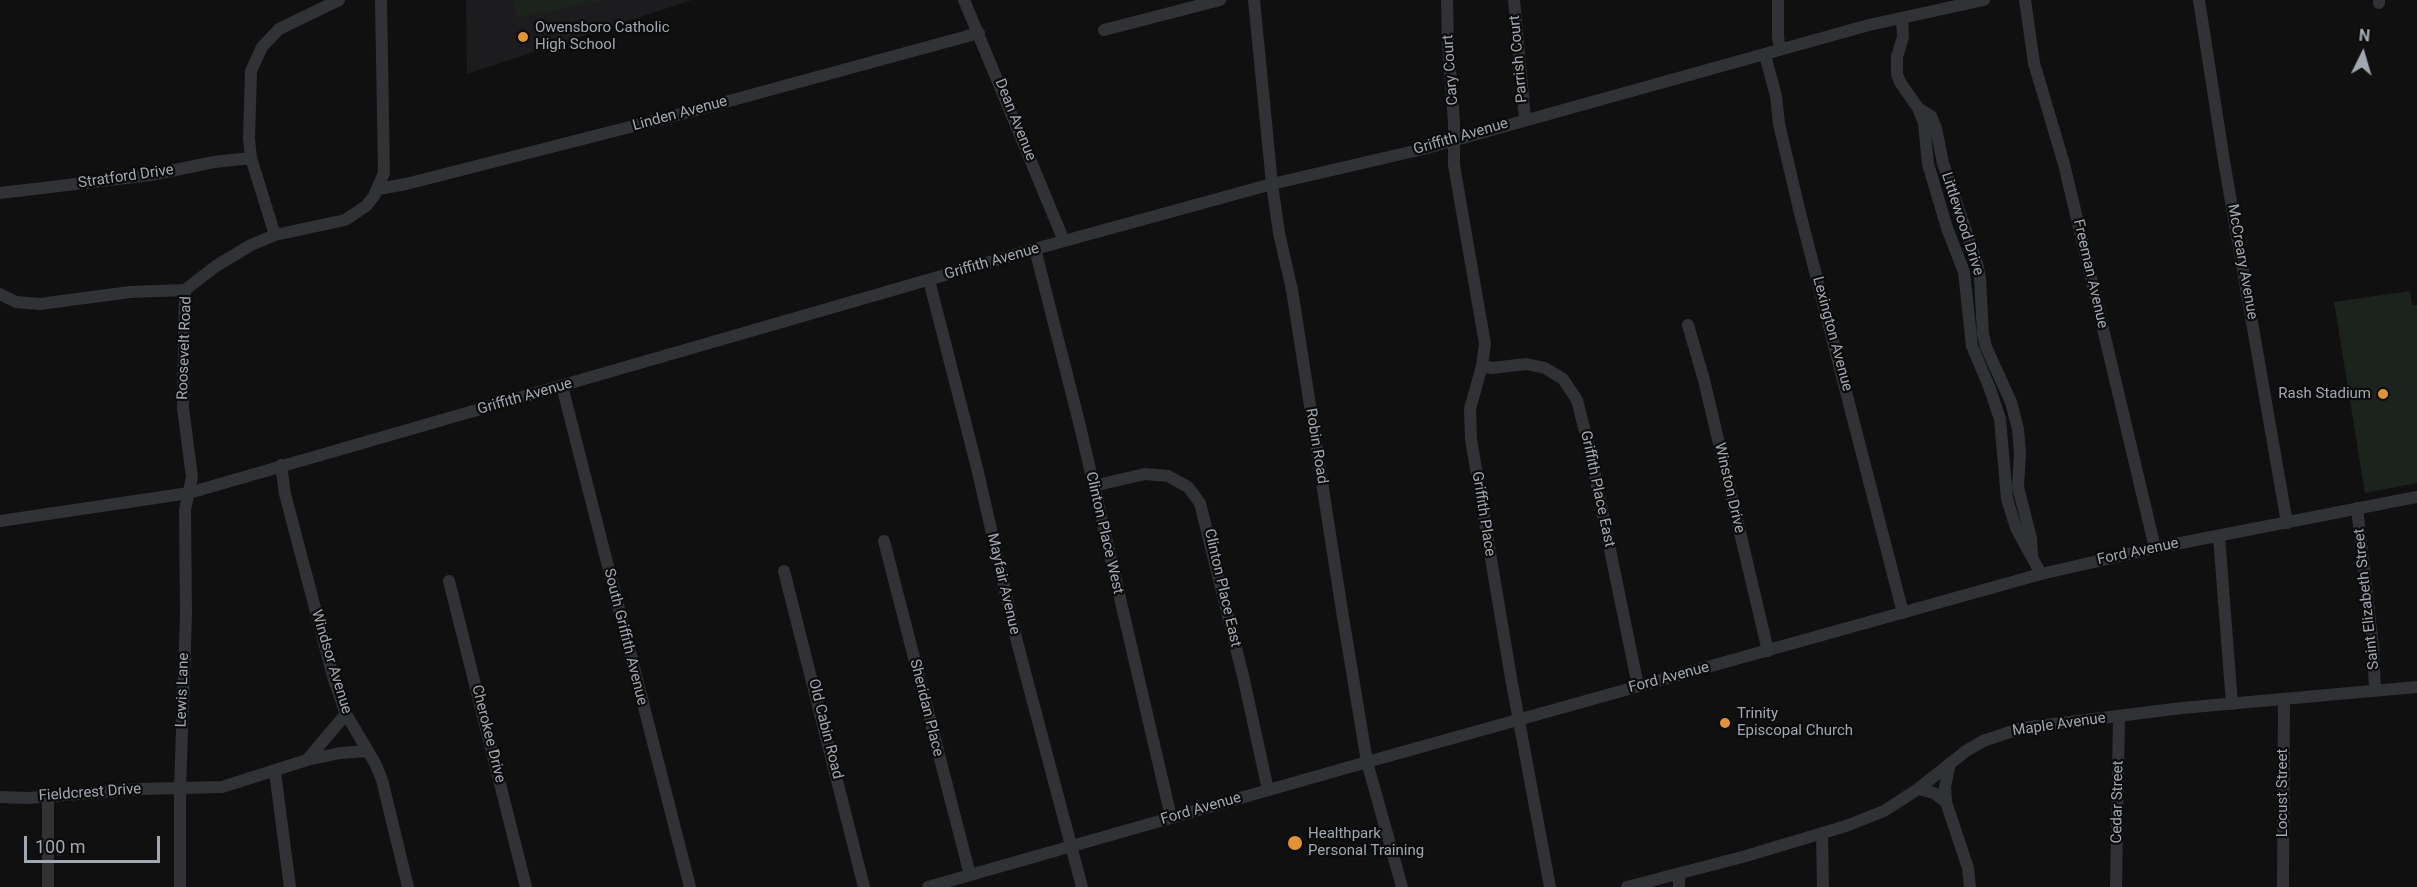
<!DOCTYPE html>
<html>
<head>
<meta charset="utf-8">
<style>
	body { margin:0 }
	#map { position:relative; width:2417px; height:887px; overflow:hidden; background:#101011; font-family:Roboto,sans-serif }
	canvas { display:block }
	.north { position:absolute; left:2333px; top:24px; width:60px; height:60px; -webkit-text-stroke:4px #0b0b0c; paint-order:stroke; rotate:5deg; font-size:16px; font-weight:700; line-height:24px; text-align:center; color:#a2a8b1 }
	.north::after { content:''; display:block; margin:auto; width:21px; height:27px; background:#a2a8b1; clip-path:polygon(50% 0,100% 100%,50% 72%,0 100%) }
	.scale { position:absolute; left:24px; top:836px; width:136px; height:27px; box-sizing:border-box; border:3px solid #a2a8b1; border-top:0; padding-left:8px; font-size:18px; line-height:21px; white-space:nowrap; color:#a2a8b1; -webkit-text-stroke:4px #0b0b0c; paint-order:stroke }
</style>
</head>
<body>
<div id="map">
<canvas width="2417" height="887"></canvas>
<div class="north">N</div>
<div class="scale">100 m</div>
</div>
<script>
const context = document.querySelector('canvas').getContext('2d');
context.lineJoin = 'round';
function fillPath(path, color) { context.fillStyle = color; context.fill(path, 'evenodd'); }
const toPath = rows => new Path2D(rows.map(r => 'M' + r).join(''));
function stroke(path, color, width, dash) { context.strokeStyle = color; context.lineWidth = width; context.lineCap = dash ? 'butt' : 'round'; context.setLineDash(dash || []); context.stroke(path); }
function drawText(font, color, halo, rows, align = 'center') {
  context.font = font + ' Roboto,sans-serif'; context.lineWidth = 4.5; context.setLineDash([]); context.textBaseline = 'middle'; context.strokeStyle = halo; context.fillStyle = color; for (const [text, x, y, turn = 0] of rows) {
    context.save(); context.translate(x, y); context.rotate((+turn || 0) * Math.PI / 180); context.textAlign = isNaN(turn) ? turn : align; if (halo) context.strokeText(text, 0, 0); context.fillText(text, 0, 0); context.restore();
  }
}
fillPath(toPath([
	[466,0,692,0,467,74]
]), '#1c1c1e');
fillPath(toPath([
	[513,0,604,0,517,18],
	[2410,291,2412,305,2417,305,2417,483,2365,493,2334,302]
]), '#1c231d');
stroke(toPath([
	[964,0,1064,241],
	[1254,0,1272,184,1279,233,1292,290,1343,617,1367,762,1402,887],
	[1447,0,1448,44,1454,122,1454,165,1485,344,1482,366,1470,409,1471,439,1511,678,1550,887],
	[1514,0,1525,119],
	[1778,0,1778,37,1780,50],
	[2025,0,2034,63,2064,164,2155,548],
	[2199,0,2225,167,2287,523],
	[2379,3,2379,0],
	[1902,19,1903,37,1897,57,1897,74,1900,82,1918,108,1924,123,1928,164,1947,228,1964,272,1972,346,1990,389,2000,419,2007,499,2016,528,2041,574],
	[1104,30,1220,0],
	[1765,55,1776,96,1779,124,1800,213,1903,613],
	[1918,108,1931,116,1936,128,1943,163,1977,264,1980,278,1983,334,1986,347,2011,402,2018,429,2020,453,2018,487,2031,538,2032,554],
	[378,189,406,184,685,113,979,33],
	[0,193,151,175,214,162,251,158],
	[275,235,251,158,249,139,251,71,262,47,279,29,339,0],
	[1035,249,1079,422,1171,817],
	[929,280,977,468,1016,638,1082,887],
	[0,294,16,302,40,304,130,292,185,290],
	[1688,325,1704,380,1768,651],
	[1482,366,1492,368,1526,364,1545,368,1563,379,1577,400,1589,447,1638,686],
	[562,386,690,887],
	[281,465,285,494,334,680,346,714,375,763,382,780,408,887],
	[1093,486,1145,474,1168,476,1188,487,1200,503,1244,680,1268,790],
	[2357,508,2373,647,2375,690],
	[0,521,189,493,1035,249,1272,184,1423,149,1869,25,1984,0],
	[2219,536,2232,704],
	[884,541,970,875],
	[784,571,864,887],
	[449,581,526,887],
	[307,760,340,753,368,751],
	[1950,763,1945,787,1946,802,1968,868,1970,887],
	[275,772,290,887],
	[1918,789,1934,793,1946,802],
	[0,797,28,798,139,789,222,787,307,760,346,714],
	[1822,833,1823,887],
	[48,887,48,797],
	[180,887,180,789,186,615,185,510,192,477,183,408,185,290,216,266,251,245,275,235,345,220,366,206,374,196,384,173,381,0],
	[928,887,1367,762,2041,574,2155,548,2417,497],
	[1627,887,1746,856,1846,826,1884,811,1918,789,1966,751,1983,741,2022,728,2182,708,2417,687],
	[1679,887,1679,874],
	[2116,887,2119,716],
	[2283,887,2284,699]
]), '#313235', 12);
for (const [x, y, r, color] of [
	[523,37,6,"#e19337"],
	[2383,394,6,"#e19337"],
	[1725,723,6,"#e19337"],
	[1295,843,8,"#e19337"]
]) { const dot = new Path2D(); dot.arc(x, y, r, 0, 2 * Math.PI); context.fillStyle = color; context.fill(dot); stroke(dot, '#0b0b0c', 2); }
drawText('15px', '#a2a8b1', '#0b0b0c', [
	["Owensboro Catholic",535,28],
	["High School",535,45],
	["Rash Stadium",2371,394,"right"],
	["Trinity",1737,714],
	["Episcopal Church",1737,731],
	["Healthpark",1308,834],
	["Personal Training",1308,851]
], 'left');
drawText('15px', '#a2a8b1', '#0b0b0c', [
	["Parrish Court",1519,59,-95],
	["Cary Court",1451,70,-94],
	["Linden Avenue",680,114,-15],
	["Dean Avenue",1015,120,68],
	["Griffith Avenue",1461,137,-16],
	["Stratford Drive",126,177,-8],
	["Littlewood Drive",1962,224,72],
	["Griffith Avenue",992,262,-16],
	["McCreary Avenue",2242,262,80],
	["Freeman Avenue",2090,274,77],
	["Lexington Avenue",1832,334,75],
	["Roosevelt Road",185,348,-88],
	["Griffith Avenue",525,397,-16],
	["Robin Road",1316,446,81],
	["Winston Drive",1729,488,77],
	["Griffith Place East",1597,489,78],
	["Griffith Place",1483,514,81],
	["Clinton Place West",1104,533,77],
	["Ford Avenue",2138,552,-12],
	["Mayfair Avenue",1003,584,77],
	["Clinton Place East",1222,588,77],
	["Saint Elizabeth Street",2367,599,-96],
	["South Griffith Avenue",625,637,76],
	["Windsor Avenue",331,662,73],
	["Ford Avenue",1669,678,-15],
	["Lewis Lane",183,690,-88],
	["Sheridan Place",926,708,76],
	["Maple Avenue",2059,725,-8],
	["Old Cabin Road",825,729,76],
	["Cherokee Drive",488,734,76],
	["Fieldcrest Drive",90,793,-4],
	["Locust Street",2283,793,-90],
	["Cedar Street",2118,802,-89],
	["Ford Avenue",1201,809,-16]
]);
</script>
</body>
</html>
